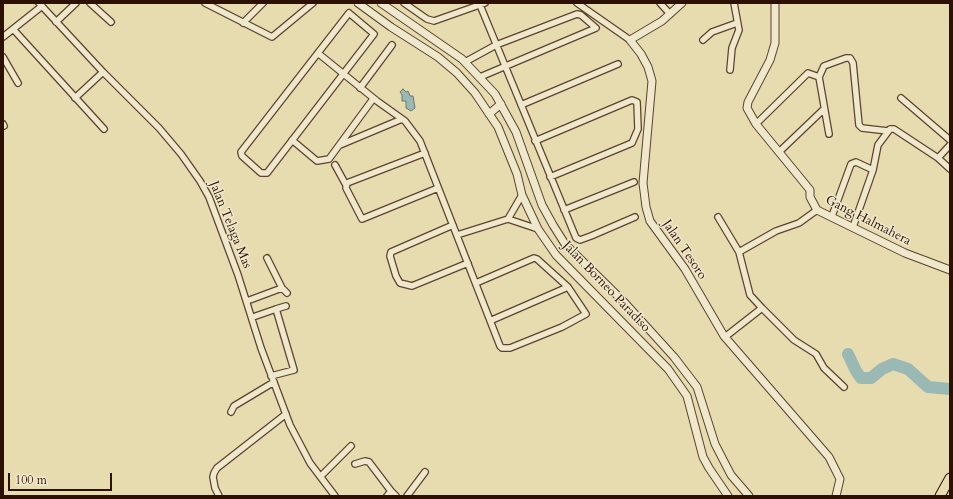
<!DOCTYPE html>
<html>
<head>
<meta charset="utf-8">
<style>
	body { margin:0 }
	#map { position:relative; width:953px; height:499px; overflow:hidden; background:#e7dbb0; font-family:Cardo,serif }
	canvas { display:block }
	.frame { position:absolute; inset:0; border:4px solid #2d1000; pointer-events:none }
	.scale { position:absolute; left:8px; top:473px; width:104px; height:18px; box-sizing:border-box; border:2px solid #2d1000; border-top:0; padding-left:5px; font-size:12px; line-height:14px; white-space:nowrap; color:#2d1000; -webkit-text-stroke:3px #efe8cc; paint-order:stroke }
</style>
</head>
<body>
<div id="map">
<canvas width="953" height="499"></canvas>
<div class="frame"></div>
<div class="scale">100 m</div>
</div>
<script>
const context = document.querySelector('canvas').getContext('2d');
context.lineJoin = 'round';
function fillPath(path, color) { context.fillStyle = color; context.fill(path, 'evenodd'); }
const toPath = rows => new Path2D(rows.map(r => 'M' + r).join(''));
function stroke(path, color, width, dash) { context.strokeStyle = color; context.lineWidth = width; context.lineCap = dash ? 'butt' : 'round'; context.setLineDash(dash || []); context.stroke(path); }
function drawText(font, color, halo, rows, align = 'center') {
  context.font = font + ' Cardo,serif'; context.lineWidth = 3; context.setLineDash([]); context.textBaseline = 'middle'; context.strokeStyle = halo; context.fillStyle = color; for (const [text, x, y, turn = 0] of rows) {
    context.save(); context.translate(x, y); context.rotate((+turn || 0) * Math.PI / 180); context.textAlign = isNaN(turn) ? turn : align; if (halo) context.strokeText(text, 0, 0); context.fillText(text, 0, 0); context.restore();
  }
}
const water = toPath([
	[403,89,406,92,408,91,410,96,413,96,415,108,411,111,406,108,406,101,402,101,402,95,400,92,403,89]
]);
fillPath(water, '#9ab9b5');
stroke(water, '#6e756d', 1);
stroke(toPath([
	[848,354,856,371,861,378,871,378,882,369,893,364,908,369,928,387,950,389]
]), '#9ab9b5', 12);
const minor = toPath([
	[39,3,103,72,159,128,181,154,200,181,209,197,238,275,261,348,290,425,310,463,335,496],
	[90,3,111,22],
	[205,3,272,37,313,3],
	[404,3,427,19,434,21,485,3],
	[577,3,630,40],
	[660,3,670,14],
	[480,5,576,238,580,240,591,236,635,217],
	[349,13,374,34,267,173,261,173,242,156,241,152,349,13],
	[56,22,76,3],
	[243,23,263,3],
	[13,29,104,129],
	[3,37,42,6],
	[703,40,712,32,737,23],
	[319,54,377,101,405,121,420,141,500,346,502,348,510,348,562,327,586,314,568,287,537,259,534,258,476,283],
	[3,57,18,83],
	[465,62,496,45,577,14,581,15,596,28,480,77],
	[730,70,732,48,739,30,734,3],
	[819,77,824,66,846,58,850,58,853,63,859,125,862,128,888,131],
	[360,88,392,45],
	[75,98,103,72],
	[901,98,950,140],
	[521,105,618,64],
	[3,124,4,126],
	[756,124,808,73,819,77,829,134],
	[292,140,317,161,329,159,373,99],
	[535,141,632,100,637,102,638,129,632,143,550,177],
	[340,145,402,119],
	[779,152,823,110],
	[425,153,347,183,346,188,362,219,438,188],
	[938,158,950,145],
	[335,165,346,185],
	[564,210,634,182],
	[832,216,851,164,856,162,873,170],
	[718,217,739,252,750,295,762,308,725,337],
	[508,219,522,195],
	[453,225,391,252,390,256,396,276,400,283,412,286,468,263],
	[853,227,873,170,878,145,890,129,894,129,938,158,950,169],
	[457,235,508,219,538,229],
	[739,252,776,231,799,223,817,210],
	[267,258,282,288,287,293],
	[247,301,282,288],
	[762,308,794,340,816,354,824,368,844,387],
	[276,309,286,306],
	[253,317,276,309,294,370,271,376],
	[492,320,568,287],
	[231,412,234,406,274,382],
	[355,464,365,461,369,462,391,491],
	[321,476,351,446],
	[219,496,215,488,213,477,214,473,217,468,286,414],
	[387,496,391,491,396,496],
	[407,496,425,472]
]);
const tertiary = toPath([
	[358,3,391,27,438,57,457,73,475,93,498,127,517,174,522,195,538,229,556,255,668,369,687,396,703,457,709,468,728,496],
	[381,3,462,59,495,94,516,132,542,205,553,225,565,244,625,303,674,357,697,387,715,444,731,475,749,496],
	[682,3,662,21,630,40,641,54,648,67,652,81,643,183,646,207,650,221,685,269,724,336,829,457,840,479,836,496],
	[775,3,775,43,770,60,748,102,747,108,756,124,810,190,810,197,817,210,905,253,950,270],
	[489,114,501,104]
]);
const trunk = toPath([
	[940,496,950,478]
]);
stroke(minor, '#5c432c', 8);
stroke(tertiary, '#5c432c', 9);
stroke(trunk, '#2d1000', 11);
stroke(minor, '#efe8cc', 5.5);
stroke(tertiary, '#efe8cc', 7);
stroke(trunk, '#e7dbb0', 9);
drawText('13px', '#2d1000', '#efe8cc', [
	["Gang Halmahera",868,221,27],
	["Jalan Telaga Mas",230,225,68],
	["Jalan Tesoro",684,250,56],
	["Jalan Borneo Paradiso",606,287,46]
]);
</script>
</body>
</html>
